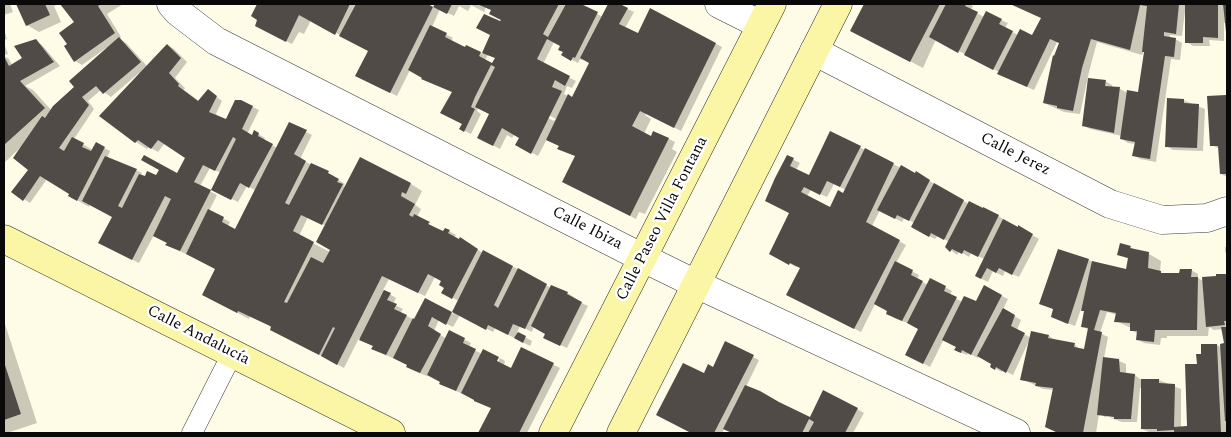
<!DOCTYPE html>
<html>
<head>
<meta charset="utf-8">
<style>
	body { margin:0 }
	#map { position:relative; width:1231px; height:437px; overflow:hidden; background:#fefbe7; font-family:Spectral,serif }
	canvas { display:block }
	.frame { position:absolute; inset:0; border:5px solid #090909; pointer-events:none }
</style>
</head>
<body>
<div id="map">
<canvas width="1231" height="437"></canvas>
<div class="frame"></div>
</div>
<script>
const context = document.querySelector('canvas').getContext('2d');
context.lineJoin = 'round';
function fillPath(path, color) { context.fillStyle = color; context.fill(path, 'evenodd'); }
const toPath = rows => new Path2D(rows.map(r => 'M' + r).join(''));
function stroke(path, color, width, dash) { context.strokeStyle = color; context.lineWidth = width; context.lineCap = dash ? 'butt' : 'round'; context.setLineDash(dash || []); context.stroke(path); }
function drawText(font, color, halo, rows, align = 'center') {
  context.font = font + ' Spectral,serif'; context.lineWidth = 5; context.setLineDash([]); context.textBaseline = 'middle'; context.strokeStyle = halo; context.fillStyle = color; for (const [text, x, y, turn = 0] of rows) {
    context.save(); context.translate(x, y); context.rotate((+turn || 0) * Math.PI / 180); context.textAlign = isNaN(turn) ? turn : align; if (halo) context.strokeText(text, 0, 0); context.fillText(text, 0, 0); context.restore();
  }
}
fillPath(toPath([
	[4,4,10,4,13,12,4,15],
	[18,4,59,4,54,6,61,22,39,32,27,25],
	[62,4,123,4,107,14,121,37,119,39,126,43,147,66,167,45,174,49,187,62,175,78,185,88,184,90,199,101,214,95,222,101,216,114,219,117,226,120,241,101,259,110,247,134,252,136,255,132,265,138,264,140,277,148,306,132,312,135,300,159,334,176,334,177,345,184,343,186,346,187,411,184,422,191,415,205,421,209,417,217,444,233,446,230,449,231,456,235,454,238,459,241,460,239,483,253,518,269,551,288,567,293,574,297,573,299,588,306,567,348,551,341,546,333,534,326,532,332,520,326,517,333,532,341,530,346,495,328,493,332,460,315,453,327,439,320,434,331,447,339,450,332,471,343,469,347,482,354,496,367,500,358,505,361,504,365,512,369,522,349,560,368,527,433,480,433,492,409,475,401,476,400,447,387,442,382,428,374,427,376,414,371,407,367,408,365,379,352,374,346,359,338,344,368,278,333,273,327,250,316,249,319,215,301,216,268,173,248,167,245,168,243,154,235,139,263,106,246,114,216,90,204,89,207,82,203,70,196,71,194,47,179,30,203,13,192,29,170,20,148,4,163,4,56,9,59,12,65,24,59,35,41,42,45,60,66,25,86,33,90,52,111,76,87,107,49,106,48,82,65,75,61,68,44,76,22],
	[139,73,140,74,136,142,147,149,149,147,158,152,165,143,186,158,177,175,156,177,141,176,142,173,136,170,107,158,110,151,104,148,93,150,74,139,94,109,88,101,101,90,111,97],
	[210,168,221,173,220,193,238,202,247,186,255,190,235,230,228,226,230,222,209,211,217,195,200,186],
	[308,217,326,226,331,249,330,252,299,236],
	[435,277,442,281,446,287,443,293,459,301,453,314,426,300,415,320,400,313,403,309,393,304,396,298,383,290,389,279,425,296],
	[258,4,425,4,434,8,436,4,578,4,603,17,610,4,617,4,634,12,625,28,638,35,684,27,722,47,681,131,646,113,645,115,651,119,644,134,652,138,654,132,669,139,675,142,672,149,677,152,645,214,639,212,636,219,570,185,576,156,560,146,547,139,538,156,517,145,521,137,515,134,512,138,507,135,500,149,485,141,490,114,478,108,477,111,481,114,471,134,461,129,464,123,453,92,410,70,397,96,363,79,369,50,311,20,304,34,299,32,292,44,263,29,259,20,253,15],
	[471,5,484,12,486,7,493,11,502,19,491,35,483,54,467,46,466,49,451,41,453,38,432,27,440,9,454,16,459,6,468,11],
	[554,42,561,45,564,52,563,55,578,63,580,59,582,60,583,59,591,63,573,98,564,94,567,86,572,88,576,81,543,64],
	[488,55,496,58,493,64,485,60],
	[537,109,556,119,554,121,535,111],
	[866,4,970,4,973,6,971,10,984,17,1001,20,1008,23,1005,28,1018,35,1033,36,1043,18,1012,4,1227,4,1227,33,1226,23,1224,23,1224,41,1209,40,1210,46,1193,46,1187,42,1187,12,1185,11,1182,36,1170,35,1170,38,1175,39,1182,43,1180,60,1171,59,1156,162,1140,159,1134,155,1136,144,1128,143,1122,139,1122,136,1090,129,1083,125,1105,81,1112,85,1112,88,1120,89,1128,93,1139,93,1146,50,1144,50,1142,55,1097,42,1089,72,1080,114,1064,112,1044,103,1055,57,1060,43,1057,42,1034,90,1005,77,999,72,936,39,923,68,852,31],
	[4,29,7,39,4,40],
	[4,43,8,54,4,55],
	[1226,96,1227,97,1227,177,1221,174,1220,149,1211,145],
	[1183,100,1205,109,1203,151,1173,150,1166,146],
	[831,133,901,168,915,174,916,173,969,204,983,210,984,208,1039,239,1019,277,1005,271,1003,276,993,271,988,282,976,276,984,259,971,253,969,257,959,251,957,255,947,247,949,242,938,235,935,239,919,231,915,223,904,218,902,222,880,210,872,226,906,245,896,263,919,275,917,279,928,285,931,279,952,291,950,295,962,302,976,303,984,287,1008,299,1003,309,1021,320,1017,330,1031,338,1032,333,1049,336,1055,340,1074,344,1081,350,1090,351,1089,330,1082,326,1085,312,1081,309,1075,326,1052,317,1054,309,1040,303,1089,260,1095,263,1127,270,1129,259,1118,254,1130,247,1137,251,1149,254,1161,261,1160,272,1165,275,1179,275,1191,270,1198,274,1198,278,1203,281,1218,277,1218,275,1227,275,1227,433,1149,432,1142,429,1142,388,1140,388,1137,422,1122,422,1099,414,1096,433,1059,433,1047,426,1054,390,1043,389,1022,379,1029,341,1013,375,1003,370,1002,372,998,370,992,366,993,364,979,356,978,358,968,353,967,355,962,353,956,350,957,347,944,339,930,367,906,354,920,328,894,318,888,311,875,304,861,332,794,298,801,268,797,266,796,267,771,253,790,214,788,157,800,163,796,170,809,177],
	[834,184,846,190,831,209,807,196,811,190,827,197],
	[1107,312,1117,315,1116,321,1131,328,1131,330,1138,334,1137,339,1144,343,1160,345,1161,338,1167,338,1167,336,1208,336,1209,327,1214,330,1223,329,1225,344,1222,348,1217,345,1202,355,1198,365,1189,428,1181,428,1181,389,1159,380,1141,380,1135,375,1126,374,1126,364,1119,361,1104,358,1108,337,1100,333],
	[1104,414,1120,418,1104,417],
	[1225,247,1227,247,1227,254,1225,252],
	[4,321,37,423,7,433,4,433],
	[753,357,759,360,746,387,811,418,857,409,864,413,853,433,733,433,725,428,722,433,693,433,664,419,705,375,714,369]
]), '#0003');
fillPath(toPath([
	[16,4,45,4,50,15,26,26],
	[60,4,101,4,98,6,115,33,74,62,64,46,67,44,59,33,74,22],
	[257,4,350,4,335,35,299,15,286,42,255,26,257,20,251,16],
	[356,4,428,4,433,7,390,93,355,76,368,51,339,36],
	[435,4,452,4,447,14,433,7],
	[477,4,559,4,543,34,548,37,566,4,581,4,598,12,575,58,573,57,571,61,561,55,563,52,558,50,560,46,547,39,537,59,570,76,565,86,555,80,552,87,562,91,531,154,515,145,519,138,502,128,493,146,477,138,489,114,475,107,495,67,491,65,475,97,471,107,475,109,464,132,459,129,462,124,440,113,452,92,421,79,422,78,408,70,430,25,447,33,445,37,465,47,466,45,481,52,479,56,492,63,495,58,482,53,490,35,476,28,484,14,500,21,501,20,489,14,491,10],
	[608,4,620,4,628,8,619,24,638,33,650,8,716,43,674,128,640,111,632,126,651,136,653,131,669,138,630,216,562,182,575,156,557,149,559,146,546,140,568,94,572,97,589,63,580,58],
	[864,4,940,4,910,62,850,31],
	[946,4,966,4,965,6,978,12,958,53,929,37],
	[1010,4,1179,4,1176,34,1164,32,1164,36,1176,38,1174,57,1165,56,1150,159,1132,156,1135,142,1120,139,1127,90,1138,92,1144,52,1142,52,1147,6,1140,5,1130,50,1091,39,1082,68,1073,111,1057,108,1057,106,1043,103,1053,55,1054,56,1059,43,1050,39,1027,87,997,74,1020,29,1032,35,1041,18],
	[1185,4,1218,4,1218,38,1203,37,1203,43,1185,43],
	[1223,4,1227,4,1227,32,1226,32],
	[986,11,1002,19,999,24,1013,31,993,70,964,55],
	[119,37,141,62,103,94,96,86,82,97,89,105,59,148,64,151,72,137,84,143,82,147,91,151,96,142,105,147,77,201,68,196,69,194,40,176,23,201,11,192,28,170,13,158,42,116,45,118,53,106,74,87,69,81],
	[36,39,54,62,20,81,45,108,4,145,4,56,9,66,22,58,14,46],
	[167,44,181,58,169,73,179,84,178,86,198,101,208,89,217,96,209,112,226,119,235,100,241,100,253,106,242,129,252,135,254,130,259,133,258,136,273,144,249,188,240,183,231,200,211,190,236,139,233,137,215,171,203,165,194,182,211,190,180,251,165,245,167,243,153,236,171,199,165,196,132,260,98,243,112,217,82,201,105,156,137,169,118,206,122,208,139,174,145,176,147,171,156,175,159,170,141,160,144,155,177,173,185,158,158,140,151,149,138,140,135,143,99,116],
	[1088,78,1106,80,1105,86,1120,87,1114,133,1082,126],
	[1226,95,1227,174,1220,174,1218,146,1210,146,1207,96],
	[1167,98,1184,99,1184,103,1199,104,1197,148,1165,147],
	[289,122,307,130,294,154,306,161,285,203,289,205,311,163,329,171,328,173,339,179,337,182,343,184,322,225,301,215,293,231,314,242,284,302,287,303,311,257,323,263,330,250,316,242,360,157,411,183,406,194,402,192,401,196,415,204,409,215,413,217,414,214,430,222,428,224,443,231,445,228,450,230,448,233,459,239,460,237,478,249,452,299,441,293,444,288,439,285,441,281,428,274,418,293,382,276,337,365,321,356,335,328,333,327,319,355,270,330,271,327,270,326,238,311,237,313,202,295,215,269,186,254,208,209,224,217,222,222,235,229],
	[830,131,861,146,840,187,827,181,820,195,804,187,801,192,830,207,838,190,843,193,865,148,894,163,866,222,900,240,854,329,786,295,800,268,790,263,789,265,769,254,789,213,765,201,775,178,787,155,794,158,790,166,809,175],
	[901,165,915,173,916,171,930,180,909,221,897,215,895,219,877,210],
	[934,183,964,200,944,240,931,233,929,237,911,227],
	[969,201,983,208,983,207,999,215,978,257,964,250,962,254,952,249,950,252,945,247],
	[1003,219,1018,227,1018,225,1033,234,1012,275,999,268,996,273,987,268,981,279,975,276],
	[1120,243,1131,246,1130,248,1149,252,1148,268,1161,271,1161,273,1179,273,1180,269,1192,269,1191,277,1198,277,1197,330,1155,330,1154,342,1136,340,1137,331,1130,331,1130,323,1114,322,1116,313,1100,310,1094,330,1102,332,1083,433,1058,433,1045,427,1053,388,1035,386,1036,383,1020,380,1031,331,1049,335,1048,338,1075,343,1074,347,1084,349,1088,328,1081,327,1084,311,1081,311,1092,261,1126,269,1128,258,1117,255],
	[1058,249,1089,259,1068,324,1051,317,1053,309,1039,304],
	[483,250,513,266,494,305,498,308,518,268,547,284,525,329,513,324,508,335,488,325,486,330,452,312],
	[895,261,913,270,911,275,923,281,902,321,886,314,887,311,874,304],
	[1216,274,1227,274,1227,321,1224,321,1225,325,1206,327,1202,277,1216,276],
	[930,278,946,286,944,291,957,297,923,364,905,355,918,329,907,323],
	[551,285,568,292,567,294,582,302,560,346,543,338,545,334,531,326],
	[984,285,1002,295,971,355,962,350,961,353,954,350,956,347,942,340,964,296,976,301],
	[384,290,391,293,387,300,397,304,394,309,407,315,386,355,371,349,373,346,359,340],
	[425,298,452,312,446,325,432,317,428,326,441,334,420,373,406,367,407,365,393,358,413,318,414,319],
	[1003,308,1015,315,1011,326,1025,333,1006,373,996,367,995,370,990,367,991,364,977,356],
	[1221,327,1227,327,1227,421,1225,421,1220,344,1224,343],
	[449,330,465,338,463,343,476,349,456,391,439,384,440,382,427,375],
	[518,332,526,336,523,343,514,338],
	[725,341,754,355,714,433,691,433,656,415,683,363,704,373,708,364,713,367],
	[1201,344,1217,344,1221,433,1174,433,1174,430,1157,431,1157,429,1141,429,1141,379,1159,379,1159,383,1175,384,1174,427,1187,426,1185,364,1197,364,1196,354,1201,354],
	[521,347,554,363,519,433,478,433,491,408,474,401,474,400,461,393,483,349,499,357,497,361,511,368],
	[1103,357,1119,359,1120,372,1135,374,1131,419,1114,419,1114,417,1097,415],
	[4,362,21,414,4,420],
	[745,385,760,391,779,402,810,417,823,390,858,408,845,433,808,433,814,422,809,419,802,433,732,433,723,429]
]), '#514b47');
const lane = toPath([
	[192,433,232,354]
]);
const street = toPath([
	[171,4,178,12,216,41,643,258,696,284,1016,433],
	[719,4,761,25],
	[814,51,1110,204,1162,220,1207,218,1227,211]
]);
const secondary = toPath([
	[4,239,391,433],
	[553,433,772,4],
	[621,433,838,4]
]);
stroke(lane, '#3c3c3c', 21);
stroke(street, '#3c3c3c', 29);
stroke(secondary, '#2b2b2b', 29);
stroke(lane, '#fff', 20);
stroke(street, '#fff', 28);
stroke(secondary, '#fbf6a5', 28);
drawText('16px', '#090909', '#fff', [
	["Calle Jerez",1015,155,27],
	["Calle Paseo Villa Fontana",663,219,-63],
	["Calle Ibiza",587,229,27],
	["Calle Andalucía",198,336,27]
]);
</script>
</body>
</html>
